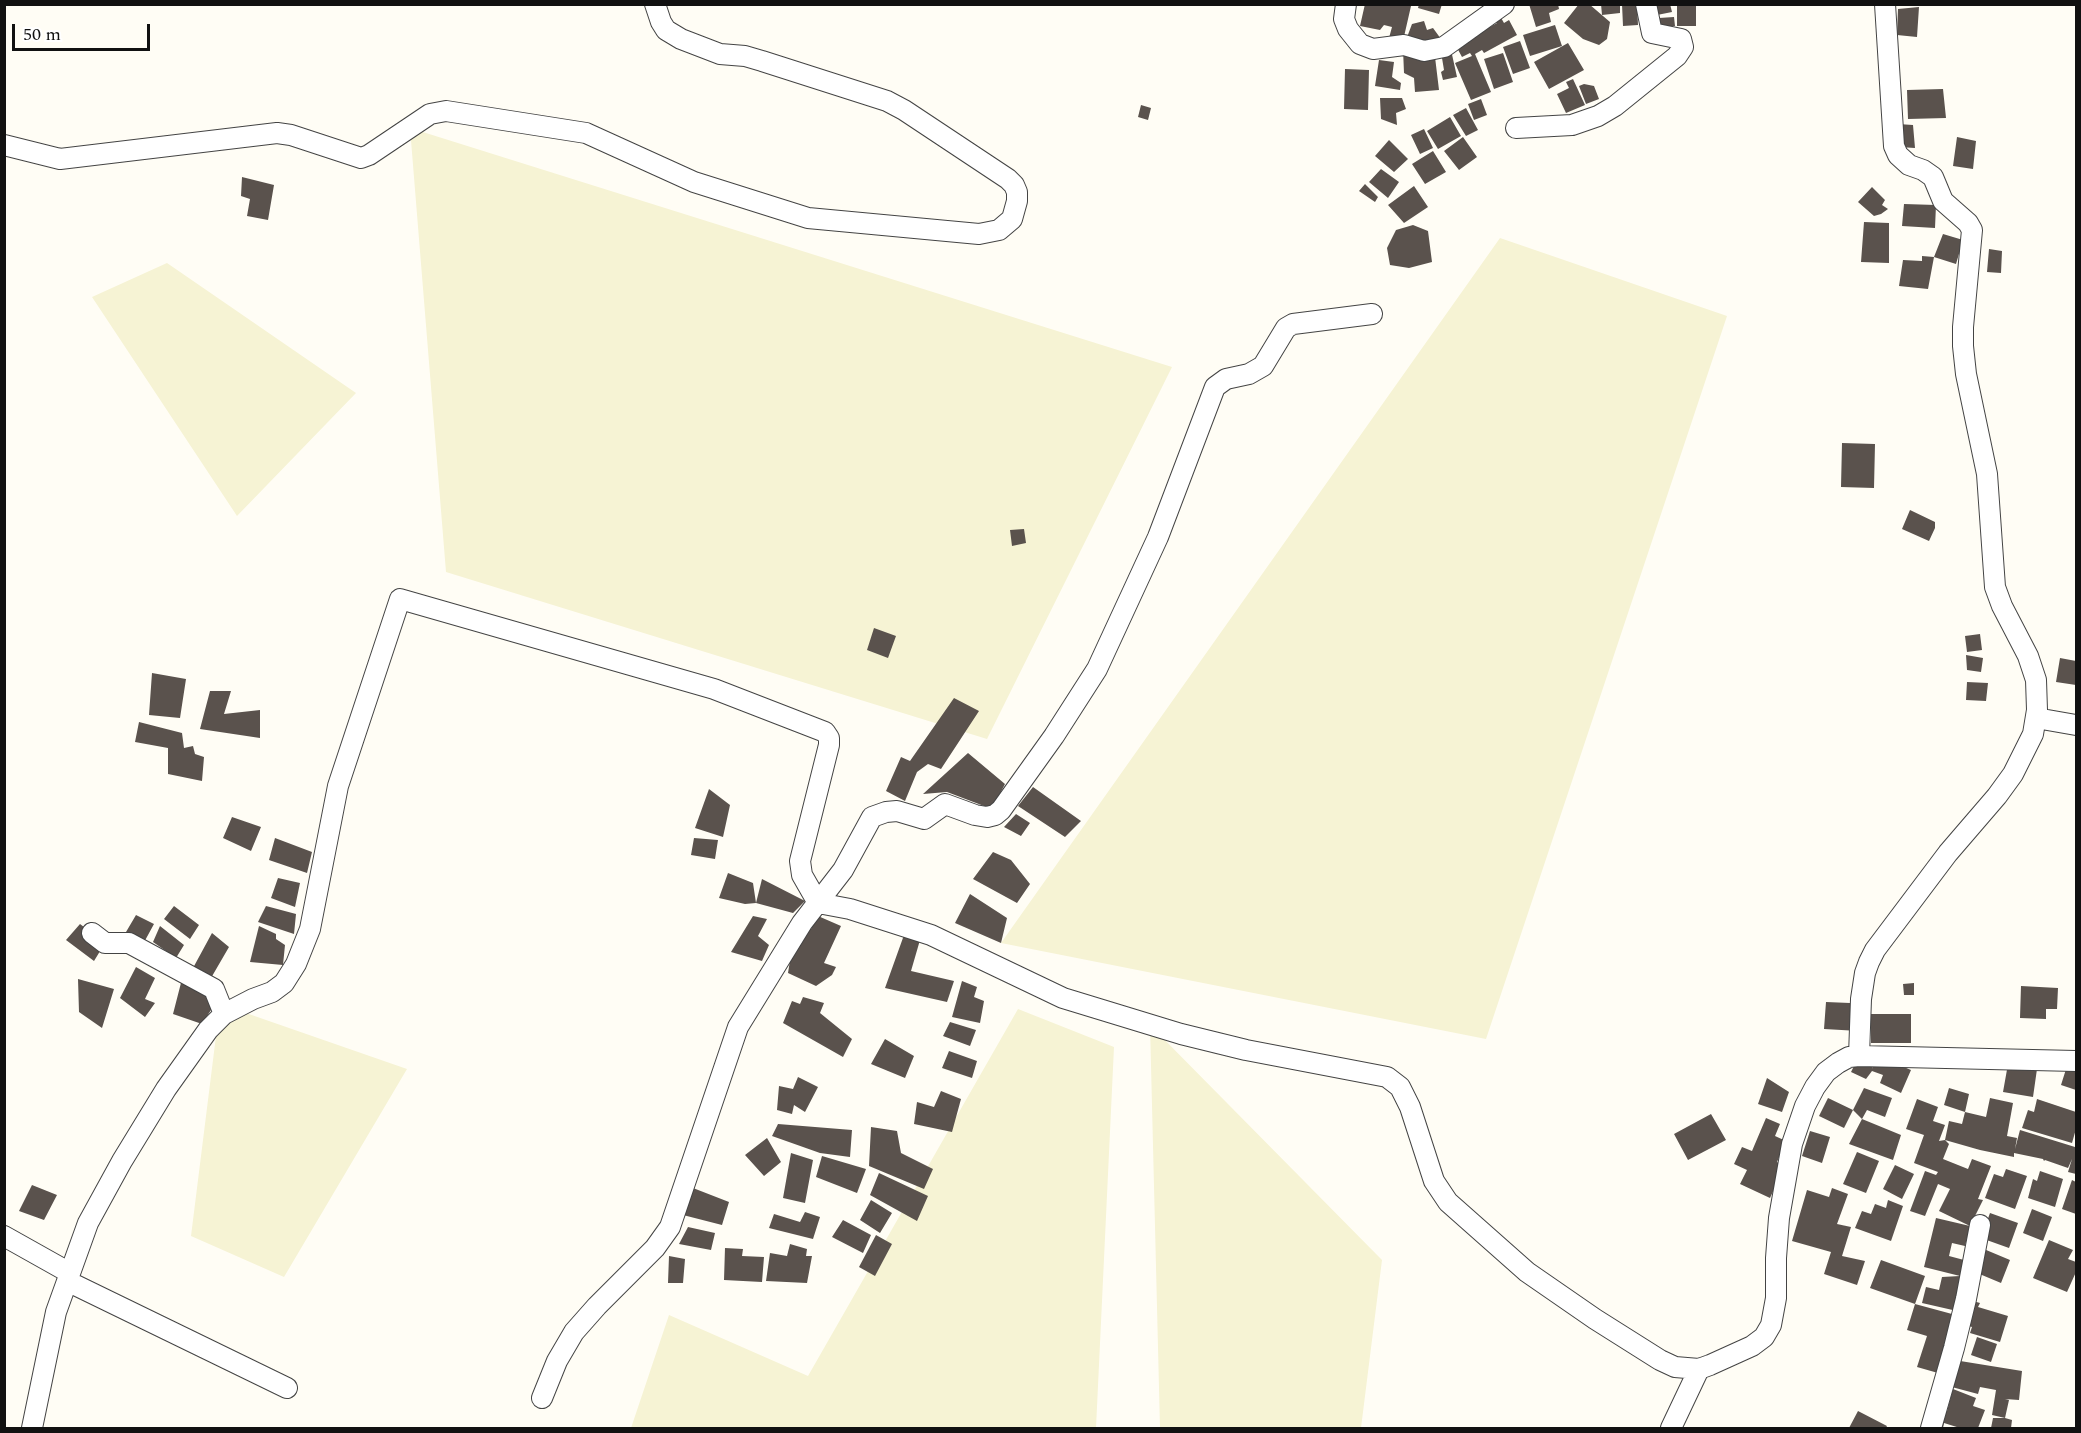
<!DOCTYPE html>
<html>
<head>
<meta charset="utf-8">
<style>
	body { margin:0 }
	#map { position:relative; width:2081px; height:1433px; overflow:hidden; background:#fffdf5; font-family:Spectral,serif }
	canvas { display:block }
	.frame { position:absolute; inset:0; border:6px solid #111; pointer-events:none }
	.scale { position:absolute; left:12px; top:24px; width:138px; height:27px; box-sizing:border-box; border:3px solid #111; border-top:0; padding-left:8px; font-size:18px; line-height:21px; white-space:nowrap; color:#111; -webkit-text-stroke:4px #fff; paint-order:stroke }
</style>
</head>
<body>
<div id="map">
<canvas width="2081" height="1433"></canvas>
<div class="frame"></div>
<div class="scale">50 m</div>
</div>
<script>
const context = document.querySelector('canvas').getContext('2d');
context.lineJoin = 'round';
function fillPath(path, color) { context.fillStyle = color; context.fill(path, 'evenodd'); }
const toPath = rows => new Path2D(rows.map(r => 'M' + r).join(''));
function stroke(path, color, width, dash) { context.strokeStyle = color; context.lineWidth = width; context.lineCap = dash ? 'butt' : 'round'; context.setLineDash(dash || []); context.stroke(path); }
fillPath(toPath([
	[410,128,1172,367,987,739,446,572],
	[1500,238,1727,316,1486,1039,1001,943],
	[167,263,356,393,237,516,92,297],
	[220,1004,407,1069,284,1277,191,1236],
	[1018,1009,1114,1047,1096,1428,631,1428,669,1315,808,1376],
	[1150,1025,1382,1260,1361,1428,1160,1428]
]), '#f6f3d4');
fillPath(toPath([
	[1365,4,1399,6,1404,4,1411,6,1403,41,1389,38,1392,27,1384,25,1380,30,1360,26],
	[1419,4,1442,4,1439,14,1418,8],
	[1529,4,1558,4,1559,9,1549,13,1551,22,1536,27],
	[1579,4,1589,4,1610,22,1607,39,1599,45,1583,39,1564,23],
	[1601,4,1620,4,1620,13,1602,15],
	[1622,4,1637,4,1638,25,1623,26],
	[1650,4,1670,4,1672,12,1652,16],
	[1677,4,1696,4,1696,26,1677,26],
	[1919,7,1917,37,1897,35,1898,9],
	[1500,16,1504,23,1509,20,1517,35,1484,53,1482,50,1475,54,1491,92,1471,100,1455,63,1472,56,1470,53,1462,57,1456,46,1497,23,1494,19],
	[1674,17,1675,26,1660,27,1659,18],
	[1424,21,1427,30,1433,28,1441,39,1429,47,1406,40,1412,24],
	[1555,25,1562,46,1530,56,1523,35],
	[1520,41,1530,68,1513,74,1503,47],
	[1568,43,1584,70,1549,89,1534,62],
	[1403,49,1435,57,1439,90,1415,92,1414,78,1404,73],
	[1451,50,1457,77,1443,80,1441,72,1444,70,1441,52],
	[1503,53,1513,82,1494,89,1484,59],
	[1379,60,1394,62,1392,77,1401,83,1400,90,1375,86],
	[1345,69,1369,70,1368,110,1344,109],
	[1573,79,1585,105,1566,113,1557,94,1569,88,1566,82],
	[1584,84,1594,86,1599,99,1586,104,1579,86],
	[1943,89,1946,118,1908,119,1907,90],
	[1380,98,1402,98,1406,109,1396,113,1397,125,1381,119],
	[1481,99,1487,115,1474,120,1468,104],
	[1141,105,1151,108,1148,120,1138,117],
	[1466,108,1478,130,1466,136,1453,115],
	[1450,117,1461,136,1438,149,1427,131],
	[1898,124,1913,125,1915,148,1899,147],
	[1424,129,1433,148,1420,154,1411,135],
	[1463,137,1477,157,1459,170,1444,151],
	[1957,137,1976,141,1973,169,1953,166],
	[1389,140,1408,159,1394,172,1375,156],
	[1433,151,1446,172,1425,184,1412,164],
	[1381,169,1399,182,1388,198,1369,182],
	[242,177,274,185,268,220,247,216,250,199,241,196],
	[1365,184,1378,197,1375,202,1359,191],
	[1414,186,1428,207,1404,223,1388,205],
	[1872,187,1885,200,1882,205,1888,209,1881,214,1874,216,1858,202],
	[1904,204,1936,205,1935,228,1902,226],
	[1864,222,1889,223,1889,263,1861,262],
	[1413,225,1428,231,1432,262,1409,268,1390,265,1387,248,1396,230],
	[1943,234,1963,240,1956,264,1934,257],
	[1989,249,2002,251,2001,273,1987,272],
	[1922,256,1934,257,1928,289,1899,286,1903,260,1922,261],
	[1842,443,1875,444,1874,488,1841,487],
	[1910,510,1935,522,1935,528,1929,541,1902,529],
	[1024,529,1026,543,1012,546,1010,530],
	[874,628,896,636,888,658,867,650],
	[1980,634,1982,650,1967,652,1965,636],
	[1966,655,1983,658,1981,672,1967,670],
	[2060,658,2076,661,2076,685,2056,682],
	[152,673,186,679,180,718,149,715],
	[1967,682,1988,683,1986,701,1966,700],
	[210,691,231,691,224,714,260,710,260,738,200,729],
	[954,698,979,711,941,769,928,764,917,772,905,801,886,791,901,757,910,761],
	[139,722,182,733,184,748,193,746,195,754,204,757,202,781,168,774,168,748,135,742],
	[968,753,1005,784,992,809,947,792,923,794],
	[1033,787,1081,821,1065,837,1018,806],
	[709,789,730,805,723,837,695,828],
	[1016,814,1030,823,1021,836,1004,827],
	[232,817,261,827,251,851,223,838],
	[275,838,312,852,307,873,269,860],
	[694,838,718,840,715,859,691,855],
	[993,852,1011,860,1030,884,1017,903,973,879],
	[728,873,753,883,756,903,762,879,805,901,793,913,756,903,745,904,719,898],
	[278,878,300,883,295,907,271,898],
	[970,894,1007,918,1001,943,955,923],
	[174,906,199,925,190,939,164,919],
	[266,906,296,914,294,934,258,922],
	[136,915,154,924,142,946,126,932],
	[753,916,767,919,758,936,769,945,762,961,731,952],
	[818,916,841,926,824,963,836,967,832,975,816,986,788,973,792,948,804,928,811,929],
	[80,924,105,943,94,961,66,940],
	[160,926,184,945,176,958,153,942],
	[259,926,276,934,276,939,285,945,283,965,250,962],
	[212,933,229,947,211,978,193,968],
	[904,935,920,940,911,971,954,981,947,1002,885,988],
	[136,967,155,978,145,999,155,1003,145,1017,120,998],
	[78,979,114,989,102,1028,79,1012],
	[182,979,218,999,202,1024,173,1014],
	[962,981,977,987,974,997,984,1001,980,1023,952,1017],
	[1914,983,1914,995,1904,995,1903,984],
	[2021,986,2058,988,2057,1009,2046,1009,2046,1019,2020,1018],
	[803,997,824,1003,820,1013,852,1039,843,1057,783,1023,792,1001,800,1004],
	[1826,1002,1850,1003,1859,1031,1824,1029],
	[1871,1014,1911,1014,1911,1043,1871,1043],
	[950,1022,976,1030,970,1046,943,1036],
	[885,1039,914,1056,905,1078,871,1064],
	[949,1051,977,1061,972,1078,942,1068],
	[1859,1056,1874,1063,1872,1069,1878,1056,1911,1070,1901,1093,1880,1083,1883,1075,1872,1071,1866,1079,1851,1072],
	[2008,1064,2037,1069,2033,1097,2003,1092],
	[2067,1066,2076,1070,2076,1090,2061,1085],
	[798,1077,818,1087,805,1112,794,1105,792,1114,777,1110,779,1086,793,1089],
	[1767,1078,1789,1092,1782,1112,1758,1104],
	[1864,1088,1892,1098,1885,1117,1867,1110,1862,1119,1853,1110,1844,1128,1819,1116,1828,1098,1853,1110],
	[1949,1088,1969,1094,1965,1112,1986,1117,1990,1098,2013,1103,2007,1136,2017,1138,2015,1149,2020,1130,2075,1147,2076,1152,2076,1174,2068,1172,2072,1159,2068,1168,2045,1160,2044,1161,2043,1159,2014,1153,2014,1157,1980,1150,1945,1140,1949,1144,1943,1159,1968,1169,1972,1159,1991,1166,1978,1199,1983,1200,1970,1226,1965,1246,1952,1243,1949,1256,1964,1260,1960,1276,1957,1311,1922,1303,1926,1287,1939,1290,1942,1277,1960,1276,1924,1267,1936,1218,1970,1226,1939,1211,1950,1189,1938,1184,1925,1216,1910,1211,1925,1171,1936,1175,1938,1172,1914,1163,1924,1135,1906,1129,1917,1099,1938,1107,1933,1121,1945,1125,1939,1141,1945,1140,1949,1121,1962,1124,1965,1112,1944,1105],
	[941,1091,961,1099,952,1132,914,1124,917,1102,934,1107],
	[2037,1099,2076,1112,2076,1129,2072,1143,2022,1128,2028,1110,2034,1112],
	[1711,1114,1726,1140,1688,1160,1674,1134],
	[1766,1118,1780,1124,1775,1136,1786,1141,1777,1162,1784,1167,1770,1198,1740,1184,1747,1170,1734,1164,1742,1147,1752,1151],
	[1862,1119,1901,1135,1893,1160,1849,1144],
	[778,1124,852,1130,850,1157,820,1153,772,1136],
	[871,1127,897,1131,901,1153,933,1169,924,1189,869,1166],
	[1810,1131,1830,1137,1822,1163,1802,1156],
	[767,1138,781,1162,764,1176,745,1155],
	[1857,1152,1879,1161,1866,1193,1843,1184],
	[791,1153,813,1160,805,1203,783,1198],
	[822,1156,866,1169,857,1193,816,1177],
	[1895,1165,1914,1174,1902,1199,1883,1189],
	[2006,1169,2027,1176,2015,1209,1985,1198,1994,1174,2003,1177],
	[2040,1171,2063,1179,2055,1207,2028,1198,2033,1179,2037,1181],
	[879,1173,928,1196,917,1221,870,1195],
	[2072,1180,2076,1182,2076,1214,2062,1209],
	[32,1185,57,1195,44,1220,19,1211],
	[693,1188,729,1202,722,1225,683,1215],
	[1832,1188,1848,1194,1837,1224,1851,1227,1842,1256,1865,1261,1857,1285,1824,1274,1831,1252,1792,1241,1807,1190,1829,1197],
	[871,1200,892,1213,880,1233,860,1220],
	[1888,1200,1903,1206,1891,1241,1855,1228,1862,1211,1871,1214,1875,1204,1886,1208],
	[2032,1209,2052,1217,2043,1241,2023,1233],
	[805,1212,820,1217,813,1239,769,1228,774,1214,800,1222],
	[1990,1213,2018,1223,2009,1248,1981,1238],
	[843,1220,871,1235,863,1253,832,1237],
	[688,1227,715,1233,711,1250,679,1244],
	[876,1235,892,1244,875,1276,859,1267],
	[2049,1240,2073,1250,2068,1259,2076,1262,2076,1272,2067,1292,2033,1278],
	[790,1244,807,1249,806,1256,812,1256,807,1283,766,1281,770,1253,787,1256],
	[1979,1247,2010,1260,2001,1283,1970,1270],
	[725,1248,743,1249,742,1256,764,1257,762,1282,724,1280],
	[669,1256,685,1259,683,1283,668,1283],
	[1881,1260,1925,1276,1915,1304,1952,1314,1938,1373,1917,1367,1927,1336,1907,1330,1915,1304,1870,1288],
	[1966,1299,1980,1303,1978,1307,2008,1316,2000,1342,1970,1333,1972,1327,1959,1323],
	[1977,1337,1997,1344,1991,1362,1971,1355],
	[1954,1360,2022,1371,2019,1400,2005,1399,2009,1400,2005,1418,2012,1420,2011,1428,1991,1428,1993,1418,2005,1418,1992,1415,1996,1390,1980,1387,1978,1394,1948,1386],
	[1953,1389,1976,1398,1973,1406,1985,1410,1978,1428,1960,1428,1944,1423,1943,1428,1934,1428,1936,1408,1947,1411],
	[1858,1411,1887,1426,1886,1428,1849,1428]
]), '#5a524d');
const street = toPath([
	[1346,4,1344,19,1348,29,1360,44,1373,49,1404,45,1424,51,1444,47,1504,4],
	[1516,128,1572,125,1598,116,1615,106,1677,56,1683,47,1681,39,1652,33,1646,4],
	[4,145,60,159,277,133,291,135,361,158,369,155,430,114,446,111,586,133,694,182,808,218,979,234,999,230,1012,219,1017,201,1017,192,1014,185,1008,179,904,110,887,101,762,61,745,56,720,54,681,39,666,30,661,22,655,4],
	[2036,718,2076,725],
	[92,933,105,943,129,943,214,989,224,1014],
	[1859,1056,1861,999,1865,973,1869,962,1875,950,1948,853,1997,796,2013,774,2033,734,2037,710,2036,680,2028,656,2002,606,1995,587,1987,474,1966,374,1963,346,1963,327,1972,230,1968,223,1943,201,1933,177,1923,170,1909,165,1898,155,1894,146,1885,4],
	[4,1236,70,1273],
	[67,1281,287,1388],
	[542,1398,557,1361,574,1332,597,1306,655,1248,670,1227,738,1027,802,923,843,870,872,817,886,812,897,811,924,819,945,804,975,815,987,817,995,815,1001,810,1054,736,1097,669,1158,537,1215,387,1226,379,1249,374,1263,366,1286,328,1293,324,1372,314],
	[32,1428,56,1312,88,1223,122,1161,166,1089,208,1030,224,1014,253,999,272,992,284,983,296,964,310,929,338,786,400,599,714,689,825,732,829,738,829,745,800,861,802,875,818,903,850,909,931,935,1063,998,1181,1034,1246,1050,1387,1077,1400,1087,1410,1107,1434,1181,1448,1202,1527,1272,1595,1319,1660,1360,1675,1367,1699,1369,1710,1365,1752,1346,1764,1337,1771,1325,1776,1298,1776,1258,1779,1218,1792,1144,1805,1106,1815,1087,1826,1072,1838,1063,1849,1057,1859,1056,2076,1061],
	[1671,1428,1699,1369],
	[1931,1428,1954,1348,1966,1299,1980,1225]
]);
stroke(street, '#444', 22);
stroke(street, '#fff', 20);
</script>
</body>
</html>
